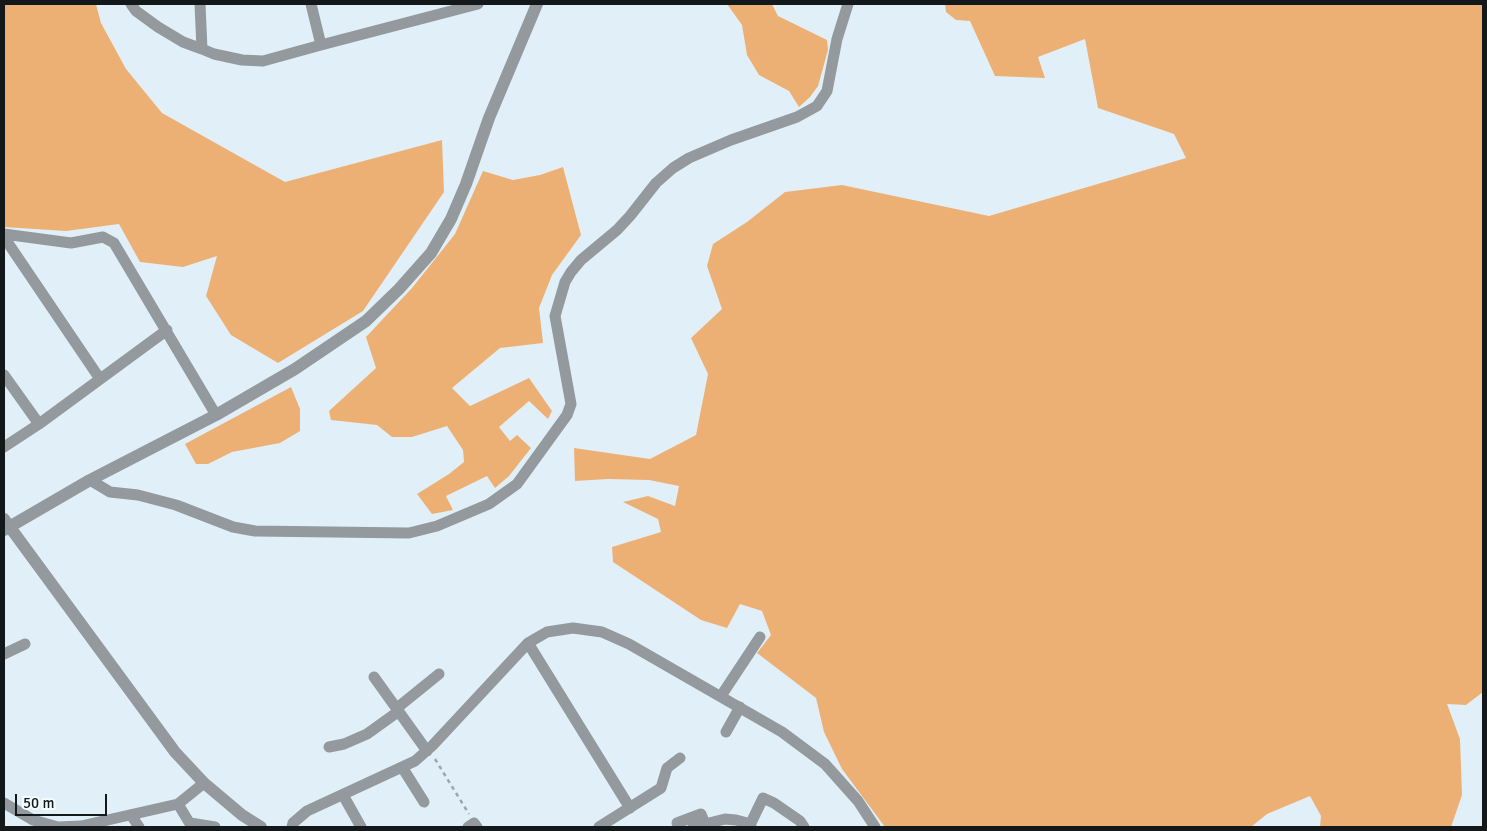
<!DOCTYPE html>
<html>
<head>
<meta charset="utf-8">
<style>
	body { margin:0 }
	#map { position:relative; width:1487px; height:831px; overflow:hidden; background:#e1f0f8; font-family:Signika,sans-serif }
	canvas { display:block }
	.frame { position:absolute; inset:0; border:5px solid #13191b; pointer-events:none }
	.scale { position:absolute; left:15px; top:794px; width:92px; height:22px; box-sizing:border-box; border:2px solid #13191b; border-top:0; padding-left:6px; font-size:15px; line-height:18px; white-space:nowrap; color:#13191b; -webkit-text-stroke:4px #f5fcff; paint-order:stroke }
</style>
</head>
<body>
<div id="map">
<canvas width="1487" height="831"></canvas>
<div class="frame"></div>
<div class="scale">50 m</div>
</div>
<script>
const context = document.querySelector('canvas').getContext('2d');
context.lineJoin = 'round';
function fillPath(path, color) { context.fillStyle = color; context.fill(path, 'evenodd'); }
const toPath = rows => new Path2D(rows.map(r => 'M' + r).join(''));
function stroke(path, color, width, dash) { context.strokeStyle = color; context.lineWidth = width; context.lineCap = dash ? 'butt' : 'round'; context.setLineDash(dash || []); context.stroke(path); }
fillPath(toPath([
	[4,4,96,4,101,23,126,69,162,113,285,182,442,140,444,192,363,311,278,363,231,335,206,296,217,256,183,267,140,262,119,224,66,231,4,227],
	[727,4,772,4,778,16,827,40,828,50,818,86,810,97,799,107,789,91,759,75,747,55,742,25],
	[945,4,1483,4,1483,692,1466,705,1447,704,1460,739,1462,795,1451,827,1320,827,1321,816,1310,796,1267,814,1251,827,885,827,842,769,824,732,816,698,757,653,771,635,762,611,740,604,727,628,701,620,613,562,612,547,661,532,658,519,623,502,648,496,675,506,679,486,649,480,608,479,575,481,574,448,650,459,696,435,708,374,691,338,722,309,707,266,713,244,747,222,785,192,842,185,989,216,1186,158,1174,134,1098,108,1085,39,1038,57,1045,78,995,76,970,21,956,20,946,12],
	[563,167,581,235,552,275,539,308,543,343,500,348,452,388,470,406,529,378,552,411,548,419,529,401,499,427,510,441,517,435,531,448,509,476,495,488,487,476,446,496,453,510,432,514,417,494,449,474,464,462,463,450,447,426,412,437,392,437,377,425,331,420,329,411,376,368,366,337,412,288,455,234,483,171,513,180,540,175],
	[291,387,300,409,300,431,280,443,232,452,208,464,196,464,185,444]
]), '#edb074');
stroke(toPath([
	[435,759,469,814]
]), '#9ba7ad', 2.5, [4, 4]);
stroke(toPath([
	[131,4,136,11,158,27,183,42,202,49],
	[200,4,202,49,214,54,242,60,263,61,321,45],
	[311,4,321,45,478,4],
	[4,234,71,243,103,237,114,243,216,415],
	[4,237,100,379],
	[4,375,39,424],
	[4,447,39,424,167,330],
	[90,480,110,492,138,495,176,505,233,527,255,531,409,533,437,526,489,504,517,484,567,415,571,404,555,316,565,282,571,272,581,260,617,230,630,216,656,183,673,168,689,158,731,140,797,117,817,106,827,91,837,39,848,4],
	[528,643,630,808],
	[4,654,25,644],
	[374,677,427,751],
	[721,696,760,637],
	[397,708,439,674],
	[726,732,740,707],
	[329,747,344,744,367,734,399,711],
	[402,767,424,802],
	[343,795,361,827],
	[4,803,33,820,58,827,81,826,178,804,204,783],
	[178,804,192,827],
	[131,815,139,827],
	[190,823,215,827],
	[677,823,701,814,705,824],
	[292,827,293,823,307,811,415,761,432,746,528,643,547,632,573,628,602,632,629,644,782,732,825,764,858,801,875,827],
	[468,827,474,823,477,827],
	[599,827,661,788,667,768,680,758],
	[693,827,725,819,736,820,751,824],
	[749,827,763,798,774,803,800,821,804,827]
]), '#93999c', 11);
stroke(toPath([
	[4,519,175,752,204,783,242,815,261,827],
	[4,530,90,480,216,415,295,369,366,321,399,289,431,253,451,219,466,184,489,118,537,4]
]), '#93999c', 12);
</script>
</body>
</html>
